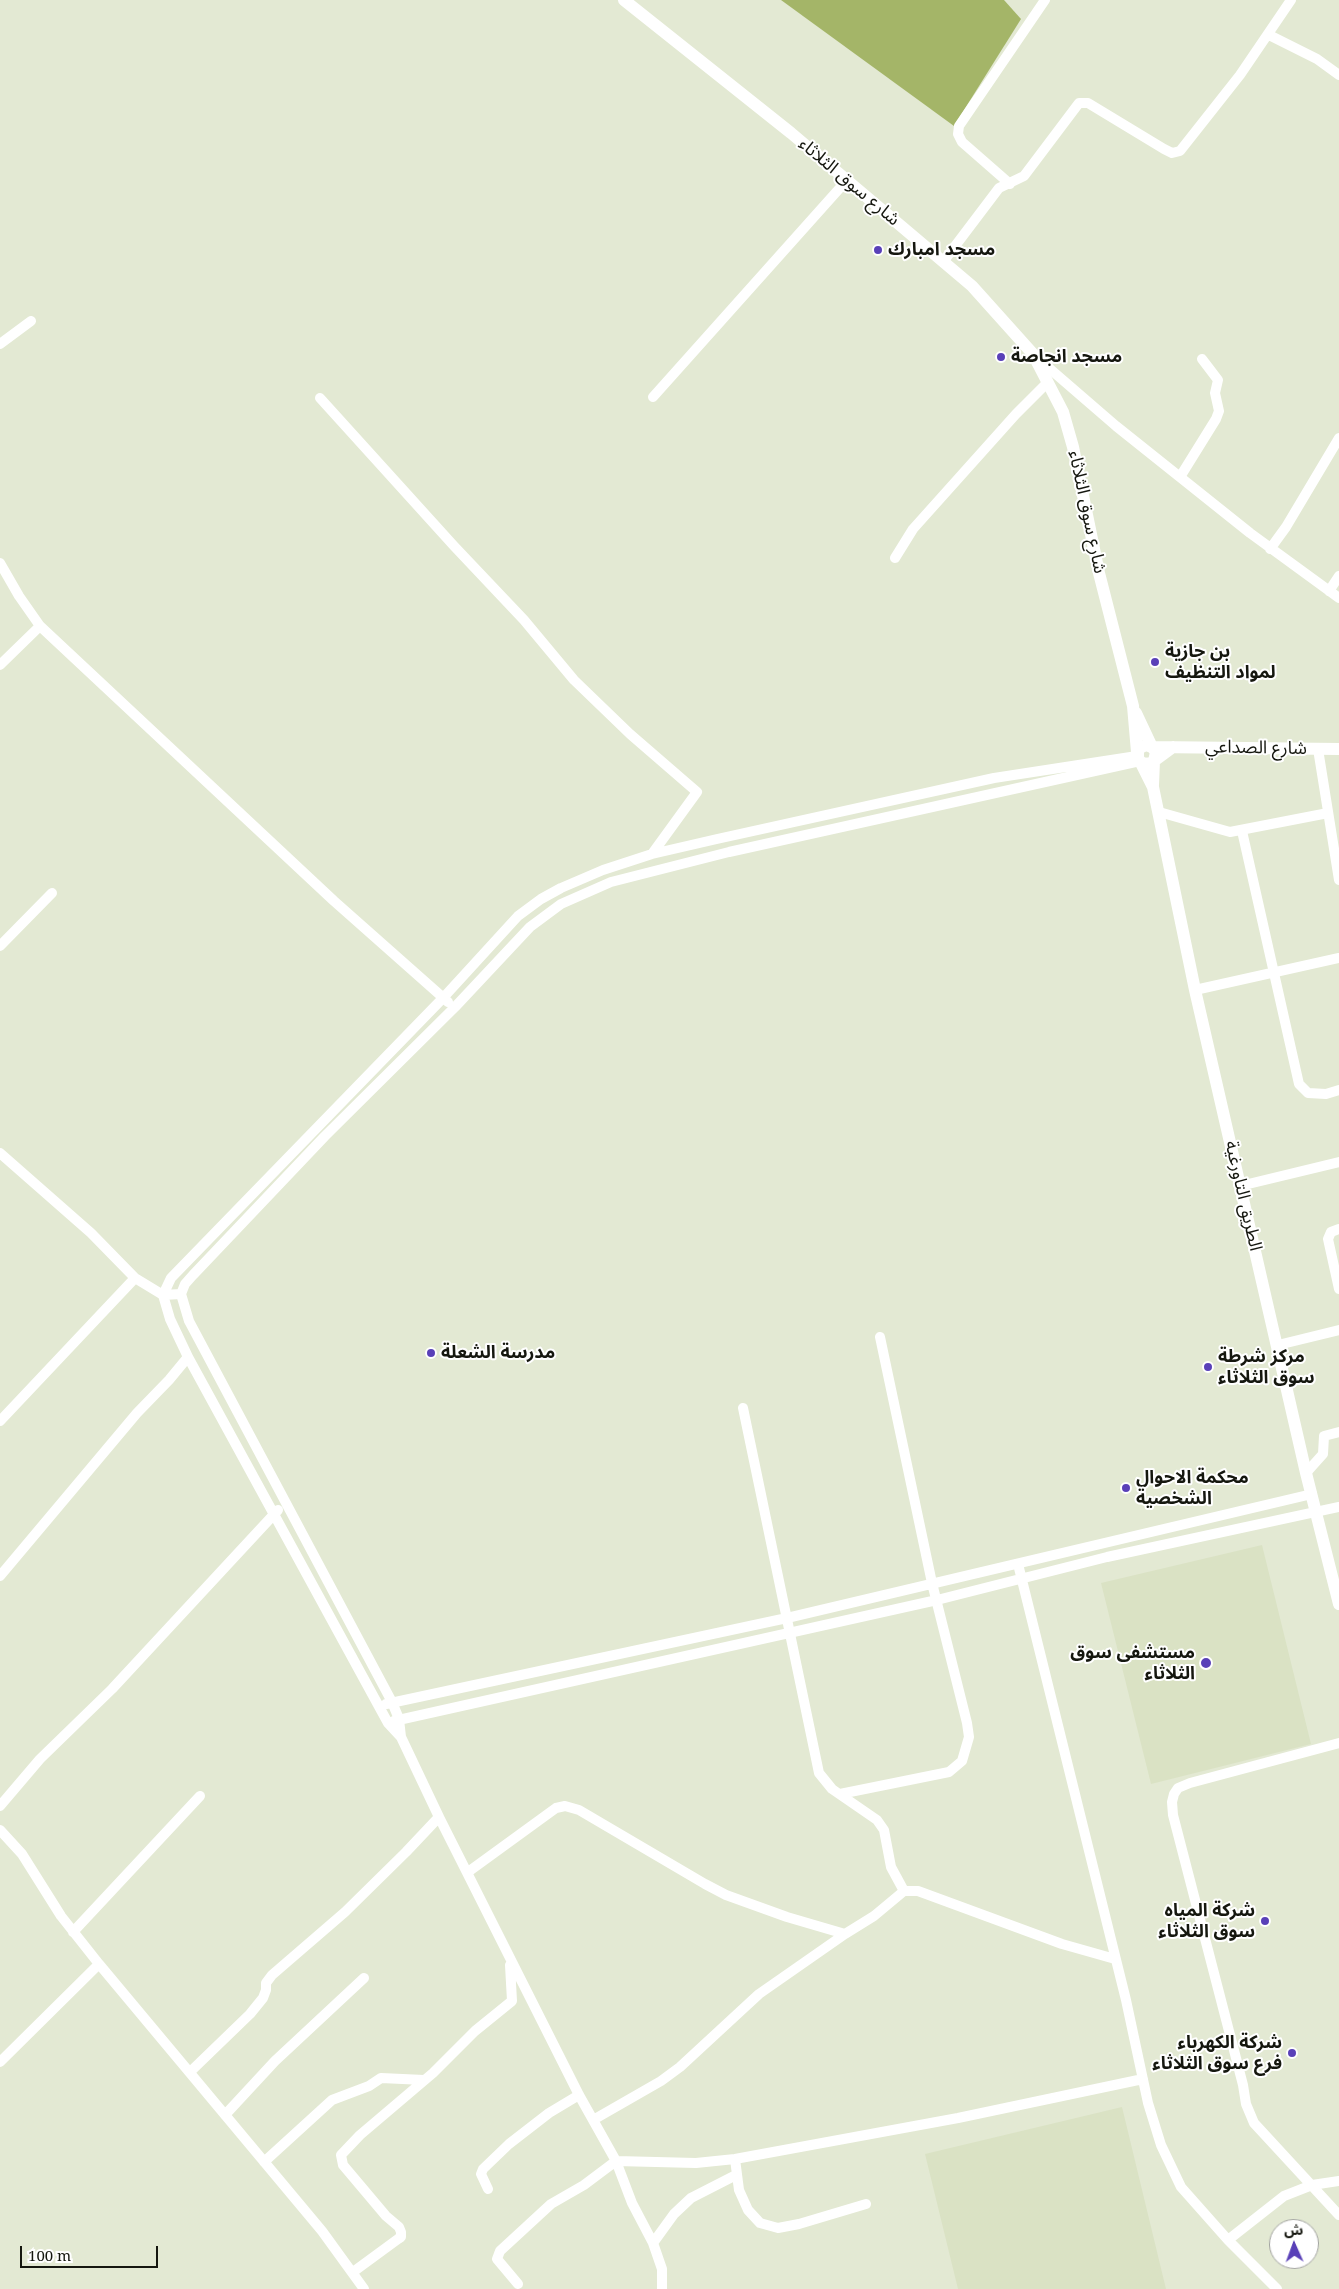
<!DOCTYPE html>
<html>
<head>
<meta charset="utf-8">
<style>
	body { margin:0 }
	#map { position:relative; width:1339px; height:2289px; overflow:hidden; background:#e3e9d3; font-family:"Noto Serif","Noto Sans Arabic",serif }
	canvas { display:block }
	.north { position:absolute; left:1269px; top:2219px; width:50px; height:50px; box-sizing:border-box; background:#fff; border:1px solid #a1a29f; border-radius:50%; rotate:358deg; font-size:14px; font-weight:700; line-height:20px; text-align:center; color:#15170f }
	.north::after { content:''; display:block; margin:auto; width:18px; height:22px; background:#5940b8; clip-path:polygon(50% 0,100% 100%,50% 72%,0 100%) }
	.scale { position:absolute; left:20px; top:2246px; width:138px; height:22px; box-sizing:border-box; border:2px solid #15170f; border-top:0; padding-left:6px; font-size:15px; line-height:18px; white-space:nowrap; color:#15170f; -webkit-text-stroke:4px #fff; paint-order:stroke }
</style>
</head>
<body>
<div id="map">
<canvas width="1339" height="2289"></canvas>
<div class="north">ش</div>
<div class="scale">100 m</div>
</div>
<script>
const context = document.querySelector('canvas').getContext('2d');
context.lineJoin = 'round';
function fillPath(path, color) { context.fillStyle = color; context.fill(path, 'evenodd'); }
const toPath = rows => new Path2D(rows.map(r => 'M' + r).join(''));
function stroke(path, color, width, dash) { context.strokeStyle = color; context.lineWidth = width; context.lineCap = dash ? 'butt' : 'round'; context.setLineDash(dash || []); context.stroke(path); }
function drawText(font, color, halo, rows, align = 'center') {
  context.font = font + ' "Noto Serif","Noto Sans Arabic",serif'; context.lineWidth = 4; context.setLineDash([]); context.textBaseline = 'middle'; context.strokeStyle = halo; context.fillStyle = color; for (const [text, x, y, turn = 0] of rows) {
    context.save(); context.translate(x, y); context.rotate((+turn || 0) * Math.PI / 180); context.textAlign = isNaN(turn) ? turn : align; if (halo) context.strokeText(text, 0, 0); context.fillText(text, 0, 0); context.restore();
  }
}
fillPath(toPath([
	[1262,1545,1311,1744,1151,1784,1101,1583],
	[1122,2107,1166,2289,958,2289,925,2154]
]), '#dae2c4');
fillPath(toPath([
	[781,0,1004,0,1021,19,954,126]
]), '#a4b568');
stroke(toPath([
	[1269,35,1317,59,1339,75],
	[1010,184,962,142,958,134,959,126,1045,0],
	[943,262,999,188,1024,176,1079,103,1088,103,1164,149,1172,153,1180,151,1240,75,1291,0],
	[0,344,31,321],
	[1035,356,1116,426,1250,533,1339,598],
	[653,397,847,180],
	[320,398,454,546,524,620,574,680,630,734,697,792,652,854],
	[1180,477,1216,419,1219,411,1215,393,1218,380,1202,359],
	[1270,549,1286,527,1339,438],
	[895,558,913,529,1016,414,1048,382],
	[0,563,19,596,40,626,334,901,448,1002],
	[1329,591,1339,576],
	[0,665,40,626],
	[1318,749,1339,880],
	[1159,812,1230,832,1328,813],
	[1242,831,1299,1084,1308,1093,1326,1094,1339,1090],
	[0,946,52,893],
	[1195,990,1339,958],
	[0,1153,91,1233,135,1278,163,1295,181,1294],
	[1240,1186,1339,1162],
	[1339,1229,1331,1232,1328,1239,1339,1289],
	[1278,1345,1339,1330],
	[743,1408,819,1773,832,1789,877,1820,884,1830,891,1867,904,1891],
	[0,1421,135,1278],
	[1306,1473,1323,1454,1324,1436,1339,1432],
	[1018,1564,1126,2000,1148,2103,1161,2145,1181,2187,1228,2240,1277,2289],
	[0,1576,137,1413,169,1380,188,1357],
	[386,1704,787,1618,1312,1494],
	[394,1721,937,1600,1107,1557,1339,1507],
	[401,1737,388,1723,188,1357,170,1319,163,1295,171,1278,443,998,518,916,541,899,561,888,603,870,652,854,717,839,994,778,1137,756],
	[1339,1743,1190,1783,1178,1788,1174,1794,1172,1802,1173,1815,1243,2085,1246,2104,1254,2123,1339,2215],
	[840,1794,949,1772,962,1761,969,1737,967,1723,932,1583,880,1337],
	[0,1806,40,1759,112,1689,278,1510],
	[0,1830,22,1854,61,1916,99,1964,322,2231,364,2289],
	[468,1872,556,1808,565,1806,579,1810,705,1884,726,1895,787,1917,845,1934,759,1994,680,2067,661,2081,593,2120],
	[73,1932,200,1796],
	[845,1934,874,1916,904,1891,918,1891,1062,1944,1115,1959],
	[0,2062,99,1964],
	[190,2072,250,2014,263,1998,266,1990,266,1983,272,1975,345,1912,406,1852,439,1817],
	[225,2115,275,2061,364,1978],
	[735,2159,739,2190,748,2210,760,2223,778,2228,799,2224,866,2204],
	[264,2162,332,2100,369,2086,381,2078,424,2080],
	[488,2189,481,2174,483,2169,509,2144,549,2113,579,2095],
	[1228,2240,1284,2196,1312,2185,1339,2181],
	[653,2243,674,2214,691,2198,736,2175],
	[353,2272,398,2239,401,2237,401,2232,399,2227,386,2216,343,2165,341,2155,360,2135,433,2073,475,2031,512,2001,510,1965],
	[518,2284,497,2259,500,2251,551,2204,584,2185,616,2161,696,2163,735,2159,958,2118,1143,2079],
	[662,2289,662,2269,653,2243,632,2203,616,2161,579,2095,439,1817,401,1737,399,1719,392,1702,189,1321,181,1294,185,1284,193,1275,325,1136,455,1007,530,927,561,904,611,882,729,852,1140,761]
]), '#fff', 10);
stroke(toPath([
	[624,0,791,133,972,286,1033,354,1063,412,1073,447,1099,573,1133,706,1137,752],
	[1136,713,1152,747,1339,749],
	[1140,761,1153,787,1195,990,1306,1473,1339,1604],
	[1153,785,1154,761,1156,752,1152,747,1146,745,1138,749,1138,759,1142,763,1148,764,1151,763,1154,761,1173,747]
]), '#fff', 12);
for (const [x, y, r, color] of [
	[878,250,5,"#5940b8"],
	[1001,357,5,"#5940b8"],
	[1155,662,5,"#5940b8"],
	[431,1353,5,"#5940b8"],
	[1208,1367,5,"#5940b8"],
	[1126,1488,5,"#5940b8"],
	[1206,1663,6,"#5940b8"],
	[1265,1921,5,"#5940b8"],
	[1292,2053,5,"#5940b8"]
]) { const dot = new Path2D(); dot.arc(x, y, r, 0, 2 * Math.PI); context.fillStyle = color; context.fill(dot); stroke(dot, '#fff', 2); }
drawText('18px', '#15170f', '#fff', [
	["شارع سوق الثلاثاء",849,182,40],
	["شارع سوق الثلاثاء",1087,512,78],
	["شارع الصداعي",1256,748,1],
	["الطريق التاورغية",1243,1196,77]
]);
drawText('bold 18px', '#15170f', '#fff', [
	["مسجد امبارك",888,250],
	["مسجد انجاصة",1011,357],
	["بن جازية",1165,652],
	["لمواد التنظيف",1165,673],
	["مدرسة الشعلة",441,1353],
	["مركز شرطة",1218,1357],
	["سوق الثلاثاء",1218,1378],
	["محكمة الاحوال",1136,1478],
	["الشخصية",1136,1499],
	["مستشفى سوق",1195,1653,"right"],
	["الثلاثاء",1195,1674,"right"],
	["شركة المياه",1255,1911,"right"],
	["سوق الثلاثاء",1255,1932,"right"],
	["شركة الكهرباء",1282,2043,"right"],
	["فرع سوق الثلاثاء",1282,2064,"right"]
], 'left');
</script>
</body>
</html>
